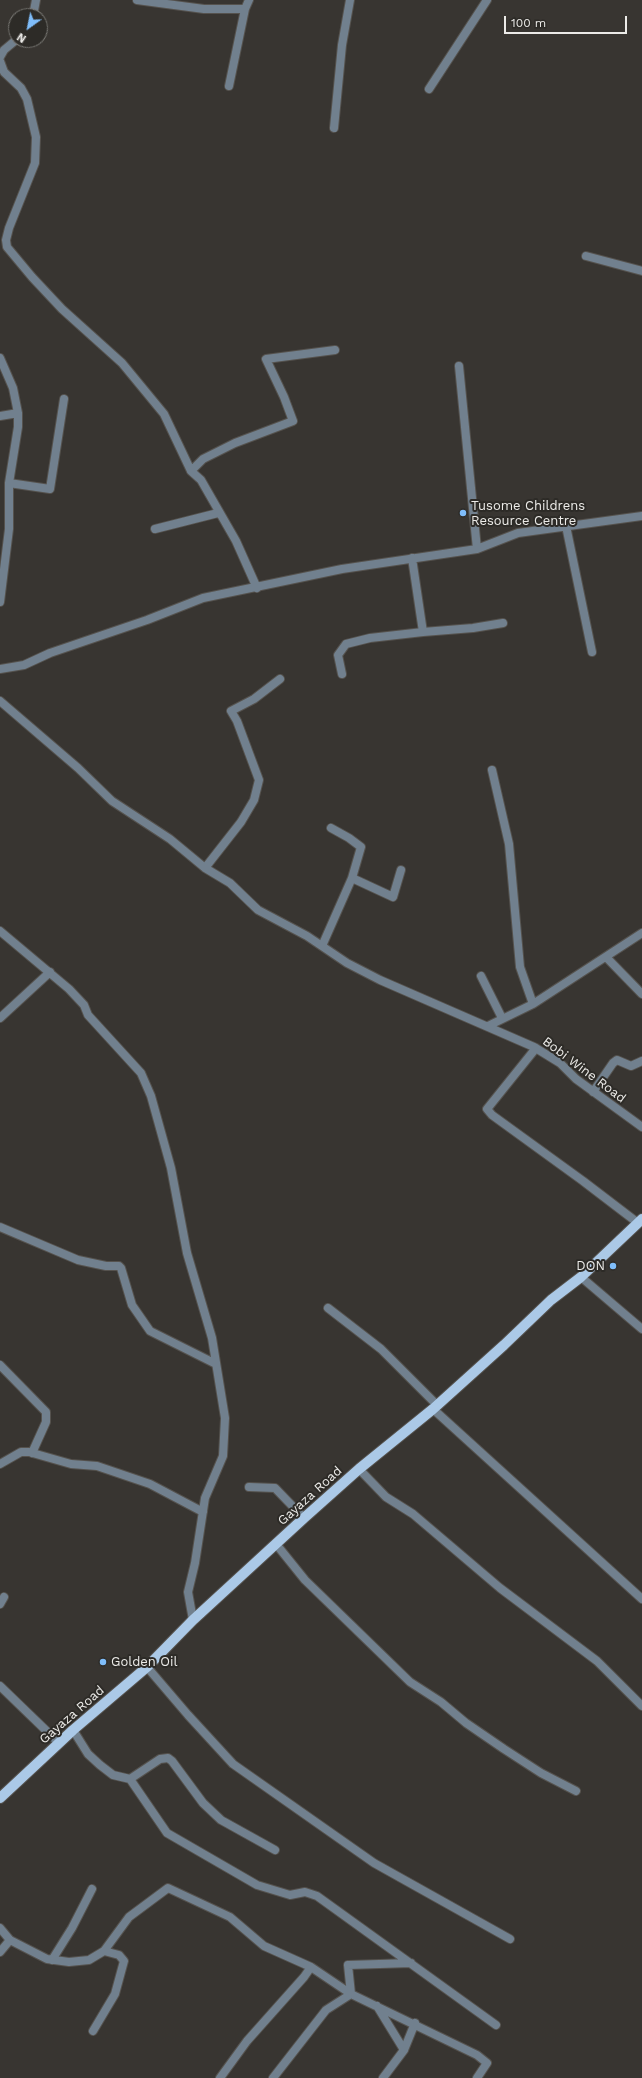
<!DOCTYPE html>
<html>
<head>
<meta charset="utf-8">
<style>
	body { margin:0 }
	#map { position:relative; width:642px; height:2078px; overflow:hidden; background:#383531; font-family:"Work Sans",sans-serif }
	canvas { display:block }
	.north { position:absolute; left:8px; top:8px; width:40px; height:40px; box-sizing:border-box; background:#2d2b27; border:1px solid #797874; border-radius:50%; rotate:213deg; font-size:11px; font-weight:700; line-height:16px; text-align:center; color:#ecebe8 }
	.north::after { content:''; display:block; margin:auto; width:14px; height:18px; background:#7fbdfa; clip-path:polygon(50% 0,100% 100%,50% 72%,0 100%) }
	.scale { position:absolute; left:504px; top:16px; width:123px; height:18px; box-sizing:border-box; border:2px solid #ecebe8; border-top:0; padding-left:5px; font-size:12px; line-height:14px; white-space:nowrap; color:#ecebe8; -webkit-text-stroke:3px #2d2b27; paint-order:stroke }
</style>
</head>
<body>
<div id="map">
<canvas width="642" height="2078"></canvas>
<div class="north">N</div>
<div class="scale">100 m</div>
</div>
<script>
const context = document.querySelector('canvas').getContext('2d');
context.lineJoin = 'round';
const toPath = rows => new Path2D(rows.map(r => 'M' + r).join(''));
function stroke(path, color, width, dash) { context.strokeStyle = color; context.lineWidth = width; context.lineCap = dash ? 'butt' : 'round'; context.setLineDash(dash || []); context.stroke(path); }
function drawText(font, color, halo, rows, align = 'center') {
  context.font = font + ' "Work Sans",sans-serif'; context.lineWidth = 4; context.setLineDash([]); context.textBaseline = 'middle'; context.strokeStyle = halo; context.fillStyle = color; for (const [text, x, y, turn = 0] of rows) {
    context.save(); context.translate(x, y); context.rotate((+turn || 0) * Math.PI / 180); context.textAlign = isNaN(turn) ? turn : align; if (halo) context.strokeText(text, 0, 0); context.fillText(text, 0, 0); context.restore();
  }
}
const street = toPath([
	[137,0,204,9,245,9,249,0],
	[33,16,36,0],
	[0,57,4,50,16,40],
	[0,61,4,72,21,88,27,99,36,137,35,163,9,228,6,240,7,247,32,277,62,309,122,363,164,414,191,471,201,480,236,541,257,588],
	[229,86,245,9],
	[429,89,487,0],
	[334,128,342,45,350,0],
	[586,256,642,271],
	[0,358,13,388,18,413,18,427,9,483,9,529,0,602],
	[459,366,477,549],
	[0,416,18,413],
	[191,471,203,459,235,443,293,421,284,397,266,359,335,350],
	[9,483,50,489,64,399],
	[566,526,592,652],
	[155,529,218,513],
	[412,558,423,632,473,628,503,623],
	[0,669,24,665,50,653,147,620,203,598,342,569,477,549,518,533,642,516],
	[342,674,338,655,346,644,370,638,423,632],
	[0,701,78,768,112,801,170,839,205,868,230,883,258,910,307,936,347,963,380,980,534,1047,560,1063,576,1079,642,1127],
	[492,770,509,844,520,967,533,1004],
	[331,828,349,838,361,847,352,878],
	[205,868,241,822,254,800,259,780,237,721,231,711,254,699,280,679],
	[0,931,69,989,84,1005,88,1015,141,1073,151,1096,171,1168,187,1253,212,1338,225,1418,223,1456,205,1498,195,1563,188,1592,193,1620],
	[322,946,352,878,393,897,401,870],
	[606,957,642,994],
	[481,976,502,1018],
	[0,1018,50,972],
	[488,1026,533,1004,642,933],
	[536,1048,487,1109,492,1115,583,1181,638,1223],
	[593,1092,613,1063,617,1060,631,1066,642,1061],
	[0,1227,78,1260,106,1266,119,1266,121,1268,132,1305,150,1331,216,1364],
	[581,1277,642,1329],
	[328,1308,381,1349,437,1405],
	[0,1365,46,1412,46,1422,32,1453],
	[433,1409,642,1599],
	[0,1464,21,1452,29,1452,71,1464,97,1466,150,1484,203,1512],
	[359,1469,386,1497,413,1514,500,1588,597,1661,642,1706],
	[249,1487,275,1488,304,1518],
	[276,1544,305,1580,410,1682,441,1702,466,1723,504,1749,541,1773,576,1791],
	[0,1604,4,1597],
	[147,1667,188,1715,233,1764,374,1863,510,1939],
	[0,1686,59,1743],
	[73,1730,88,1754,100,1765,113,1775,130,1779,167,1833,257,1885,290,1895,305,1892,317,1896,496,2025],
	[130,1779,160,1759,168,1758,172,1761,203,1803,221,1820,275,1850],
	[0,1928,10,1940,47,1959,69,1962,89,1960,104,1951,129,1917,168,1888,230,1917,264,1946,311,1967,351,1994,477,2055,487,2063,477,2078],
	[0,1952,10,1940],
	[52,1960,72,1928,92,1889],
	[377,2006,404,2050],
	[93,2031,115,1994,124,1961,119,1955,104,1951],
	[220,2078,247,2041,304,1977,311,1967],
	[273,2078,326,2010,351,1994,348,1965,411,1963],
	[383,2078,404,2050,415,2023]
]);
const primary = toPath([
	[0,1798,73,1730,147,1667,193,1620,304,1518,359,1469,433,1409,504,1345,551,1300,581,1277,642,1219]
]);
stroke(street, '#55524e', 10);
stroke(primary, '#55524e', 12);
stroke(street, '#71808e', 8);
stroke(primary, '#abc9e7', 10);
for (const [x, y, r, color] of [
	[463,513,4,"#7fbdfa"],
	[613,1266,4,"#7fbdfa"],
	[103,1662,4,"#7fbdfa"]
]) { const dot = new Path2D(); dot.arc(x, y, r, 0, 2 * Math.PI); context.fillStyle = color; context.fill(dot); stroke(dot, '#2d2b27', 1.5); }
drawText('13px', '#ecebe8', '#2d2b27', [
	["Tusome Childrens",471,506],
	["Resource Centre",471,521],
	["DON",605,1266,"right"],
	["Golden Oil",111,1662]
], 'left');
drawText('13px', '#ecebe8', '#2d2b27', [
	["Bobi Wine Road",584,1070,37],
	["Gayaza Road",310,1496,-42],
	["Gayaza Road",72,1715,-41]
]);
</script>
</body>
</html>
